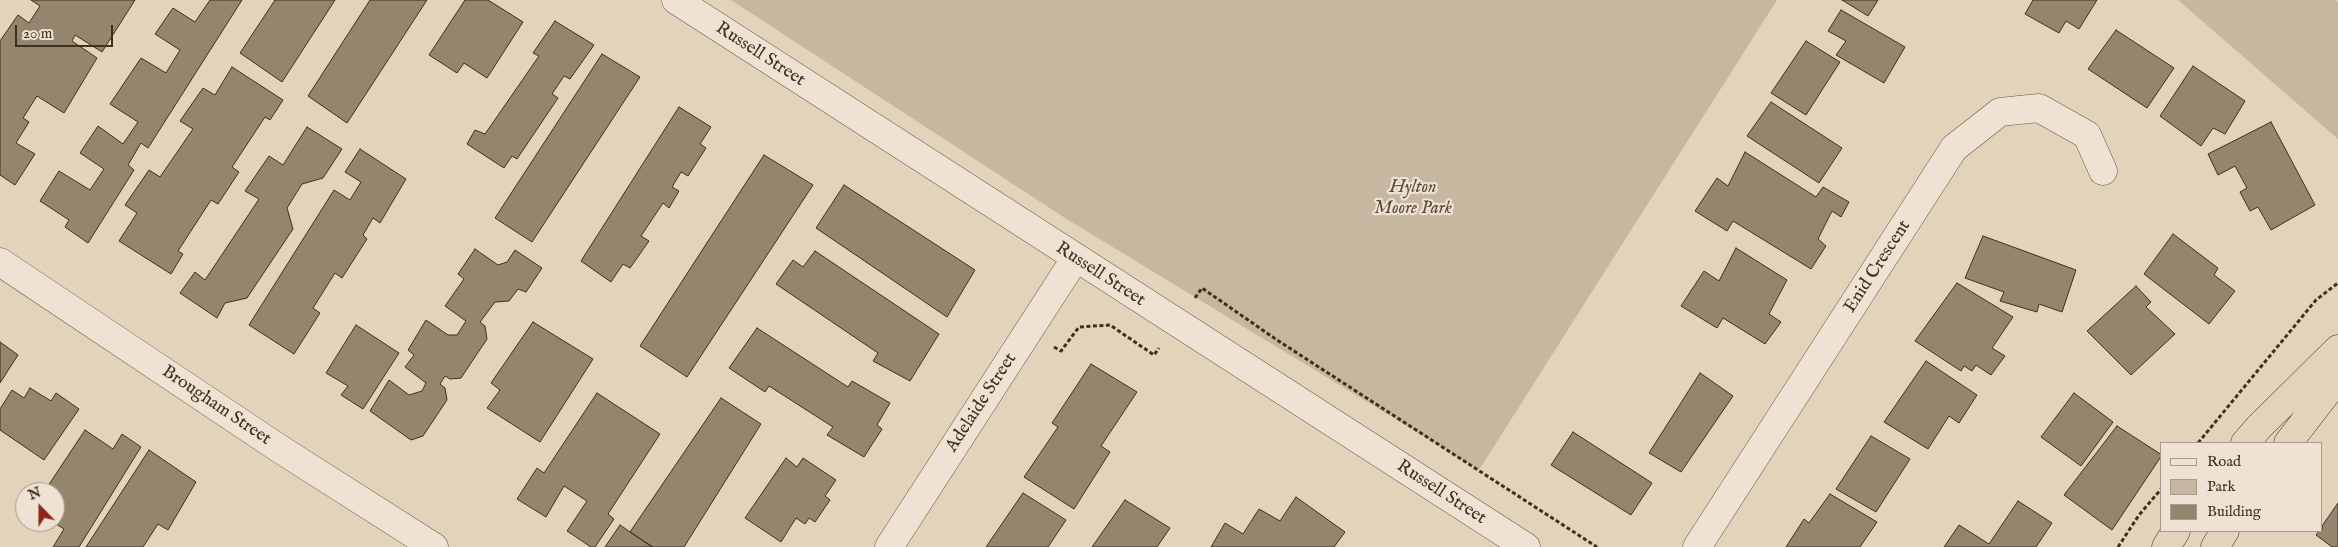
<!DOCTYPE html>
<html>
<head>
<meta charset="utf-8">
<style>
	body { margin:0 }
	#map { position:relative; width:2338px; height:547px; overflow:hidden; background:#e3d3bb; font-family:"IM FELL English",serif }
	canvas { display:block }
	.legend { position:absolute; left:2160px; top:442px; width:162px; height:90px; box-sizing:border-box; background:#ede2d3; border:1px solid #a79b8a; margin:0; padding:6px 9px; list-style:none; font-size:15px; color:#3e301d }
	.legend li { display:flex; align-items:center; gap:10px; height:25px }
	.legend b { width:25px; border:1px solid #a79b8a }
	.north { position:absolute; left:15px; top:482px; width:50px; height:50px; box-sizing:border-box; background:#ede2d3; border:1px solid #a79b8a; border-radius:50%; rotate:338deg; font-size:14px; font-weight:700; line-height:20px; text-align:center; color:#3e301d }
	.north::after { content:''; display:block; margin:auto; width:18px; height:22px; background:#8f2418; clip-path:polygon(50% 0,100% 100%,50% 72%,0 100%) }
	.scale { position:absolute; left:15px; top:25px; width:98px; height:22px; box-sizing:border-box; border:2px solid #3e301d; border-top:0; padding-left:6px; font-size:15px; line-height:18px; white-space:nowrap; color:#3e301d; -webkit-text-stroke:4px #ede2d3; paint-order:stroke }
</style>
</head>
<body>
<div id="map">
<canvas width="2338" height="547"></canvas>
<ul class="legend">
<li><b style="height:6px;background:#ede2d3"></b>Road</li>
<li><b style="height:14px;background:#c7b7a0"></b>Park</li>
<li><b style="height:14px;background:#94856f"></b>Building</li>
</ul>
<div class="north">N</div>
<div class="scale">20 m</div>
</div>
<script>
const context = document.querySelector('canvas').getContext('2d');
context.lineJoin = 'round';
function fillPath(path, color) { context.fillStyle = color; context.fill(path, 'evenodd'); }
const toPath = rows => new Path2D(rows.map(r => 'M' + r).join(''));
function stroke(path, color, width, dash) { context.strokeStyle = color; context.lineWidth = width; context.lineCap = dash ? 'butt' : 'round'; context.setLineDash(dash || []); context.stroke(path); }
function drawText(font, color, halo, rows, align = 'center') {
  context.font = font + ' "IM FELL English",serif'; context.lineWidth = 4.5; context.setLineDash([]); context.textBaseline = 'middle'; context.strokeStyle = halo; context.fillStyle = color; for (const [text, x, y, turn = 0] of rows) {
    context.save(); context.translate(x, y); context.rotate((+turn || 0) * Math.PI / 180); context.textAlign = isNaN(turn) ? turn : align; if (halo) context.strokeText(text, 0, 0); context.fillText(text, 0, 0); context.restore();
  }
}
fillPath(toPath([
	[731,0,1777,0,1479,470,1065,218],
	[2178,0,2336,0,2338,3,2338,139]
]), '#c7b7a0');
const building = toPath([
	[31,0,135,0,102,52,75,35,72,41,97,58,64,113,37,96,23,118,29,122,16,143,35,154,15,185,0,175,0,41,18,15,29,23,40,6,31,0],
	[210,0,242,0,148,148,141,143,128,165,134,170,88,243,65,227,69,220,40,201,59,171,90,190,104,169,80,153,98,126,123,144,138,122,110,104,141,58,166,73,180,50,155,34,173,8,195,22,210,0],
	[275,0,335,0,282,82,240,53,275,0],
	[370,0,427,0,347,123,308,96,370,0],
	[465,0,488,0,523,22,487,78,464,63,457,73,429,55,465,0],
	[1842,0,1878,0,1868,16,1842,0],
	[2033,0,2097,0,2079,29,2066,21,2059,33,2025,14,2033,0],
	[1841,10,1905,47,1884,83,1836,55,1846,41,1828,31,1841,10],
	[555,21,594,45,570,79,564,76,552,94,558,98,517,159,512,156,504,168,467,144,475,130,485,134,539,56,533,53,555,21],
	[2116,30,2174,68,2147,108,2088,69,2116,30],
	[1806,41,1840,62,1806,115,1771,93,1806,41],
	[602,54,640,77,532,242,495,218,602,54],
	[2193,66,2245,101,2225,134,2213,128,2201,146,2160,116,2193,66],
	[232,67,283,100,270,120,265,117,232,167,239,172,218,204,211,200,178,251,183,254,171,274,119,241,137,213,125,205,149,170,160,177,193,129,180,121,203,88,215,95,232,67],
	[1771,102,1842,148,1819,183,1747,136,1771,102],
	[679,107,711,127,700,144,706,148,688,176,681,172,672,187,679,191,669,208,663,203,641,236,649,241,630,268,623,264,611,282,581,261,679,107],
	[2271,122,2315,205,2271,230,2258,207,2250,211,2240,192,2247,188,2235,166,2218,175,2208,154,2271,122],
	[307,127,342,149,323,178,302,184,287,208,293,229,247,298,225,303,217,318,180,293,195,272,205,280,259,199,245,191,269,156,283,165,307,127],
	[360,149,406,179,380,223,373,218,363,235,367,239,342,278,335,273,313,308,320,313,294,354,249,325,334,190,350,200,361,182,345,172,360,149],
	[1745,152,1816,197,1823,187,1849,202,1841,217,1832,211,1818,239,1826,246,1811,269,1733,221,1727,231,1695,211,1717,178,1728,186,1745,152],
	[764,155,813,185,687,377,640,346,764,155],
	[844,185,975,270,947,317,816,228,844,185],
	[2173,234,2218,268,2214,275,2235,291,2209,324,2144,274,2173,234],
	[1983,236,2076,270,2062,312,2039,304,2037,312,2000,301,2004,292,1965,278,1983,236],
	[1736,248,1787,280,1769,314,1781,322,1765,344,1723,318,1717,328,1681,306,1704,271,1719,281,1736,248],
	[475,249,498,265,507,262,515,250,542,268,526,292,518,289,509,301,495,302,480,322,485,326,487,339,461,378,450,379,445,376,440,384,445,388,447,400,423,436,411,440,370,411,389,380,409,395,422,391,426,383,405,367,414,355,408,350,426,320,448,335,457,335,466,321,445,306,464,279,458,274,475,249],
	[815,251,939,334,910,381,873,361,878,353,776,284,793,260,803,267,815,251],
	[1957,283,2013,317,1992,348,2005,356,1991,375,1976,365,1972,371,1964,366,1961,371,1915,341,1957,283],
	[2136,286,2151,302,2146,307,2175,334,2131,375,2087,331,2136,286],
	[533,322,593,359,540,442,487,408,500,390,491,383,533,322],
	[356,325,399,353,363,409,341,395,348,386,326,373,356,325],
	[757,328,848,387,852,381,890,403,877,425,882,429,864,457,827,435,833,427,769,386,765,392,729,368,757,328],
	[0,342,18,355,0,383,0,342],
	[1926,361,1977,395,1959,423,1949,416,1928,449,1884,422,1926,361],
	[1091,364,1137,392,1101,446,1110,452,1074,509,1024,477,1058,427,1052,423,1091,364],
	[1700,373,1733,396,1681,472,1649,453,1700,373],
	[30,388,51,401,56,393,79,409,44,460,0,430,0,409,12,390,24,398,30,388],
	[597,393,660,434,608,514,614,519,595,547,591,547,567,531,587,501,564,486,546,517,517,499,537,468,544,473,597,393],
	[2074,393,2113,422,2081,466,2041,437,2074,393],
	[721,398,761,424,684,547,653,547,630,532,721,398],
	[2117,426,2162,455,2112,530,2064,495,2117,426],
	[85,430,113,449,122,434,141,447,79,547,53,547,64,529,53,522,55,522,55,492,44,492,85,430],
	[1573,432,1652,483,1631,515,1551,465,1573,432],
	[1871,436,1910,459,1876,512,1836,489,1871,436],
	[149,450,196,482,168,530,158,524,143,547,86,547,149,450],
	[786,458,797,467,803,458,836,480,825,496,830,500,815,522,809,518,805,524,796,518,781,542,745,518,786,458],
	[1023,493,1066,520,1048,547,986,547,1023,493],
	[1830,494,1877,522,1860,547,1786,547,1804,519,1809,523,1830,494],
	[1296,497,1345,532,1334,547,1211,547,1225,523,1243,534,1259,509,1280,521,1296,497],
	[1125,500,1170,528,1157,547,1092,547,1125,500],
	[2018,501,2052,523,2036,547,1944,547,1959,525,1989,544,2018,501],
	[2338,503,2338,547,2332,547,2316,535,2319,531,2322,531,2322,526,2338,503],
	[620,525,652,547,605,547,620,525]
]);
fillPath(building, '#94856f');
stroke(building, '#3e301d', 1);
const minor = toPath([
	[676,0,1526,547],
	[0,262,280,449,434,547],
	[889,547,1075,259],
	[1697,547,1954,148,2000,112,2039,108,2087,135,2103,171]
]);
const trunk = toPath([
	[2245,443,2259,427,2338,349],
	[2288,443,2338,378],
	[2166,547,2176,531],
	[2215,547,2225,531]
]);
stroke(minor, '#675944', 29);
stroke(trunk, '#3e301d', 29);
stroke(toPath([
	[1195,298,1202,288,1277,340,1597,547],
	[1054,347,1061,351,1079,327,1110,325,1154,355,1159,348],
	[2198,443,2316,300,2338,283],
	[2118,547,2139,515,2162,488]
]), '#3e301d', 3, [4, 2.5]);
stroke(minor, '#ede2d3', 28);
stroke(trunk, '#e3d3bb', 28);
drawText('18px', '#3e301d', '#ede2d3', [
	["Russell Street",760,55,33],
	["Enid Crescent",1878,267,-57],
	["Russell Street",1100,275,33],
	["Adelaide Street",982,403,-57],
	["Brougham Street",216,406,34],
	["Russell Street",1441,493,33]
]);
drawText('italic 18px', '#594b37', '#ede2d3', [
	["Hylton",1413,188],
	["Moore Park",1413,209]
]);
</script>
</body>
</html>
